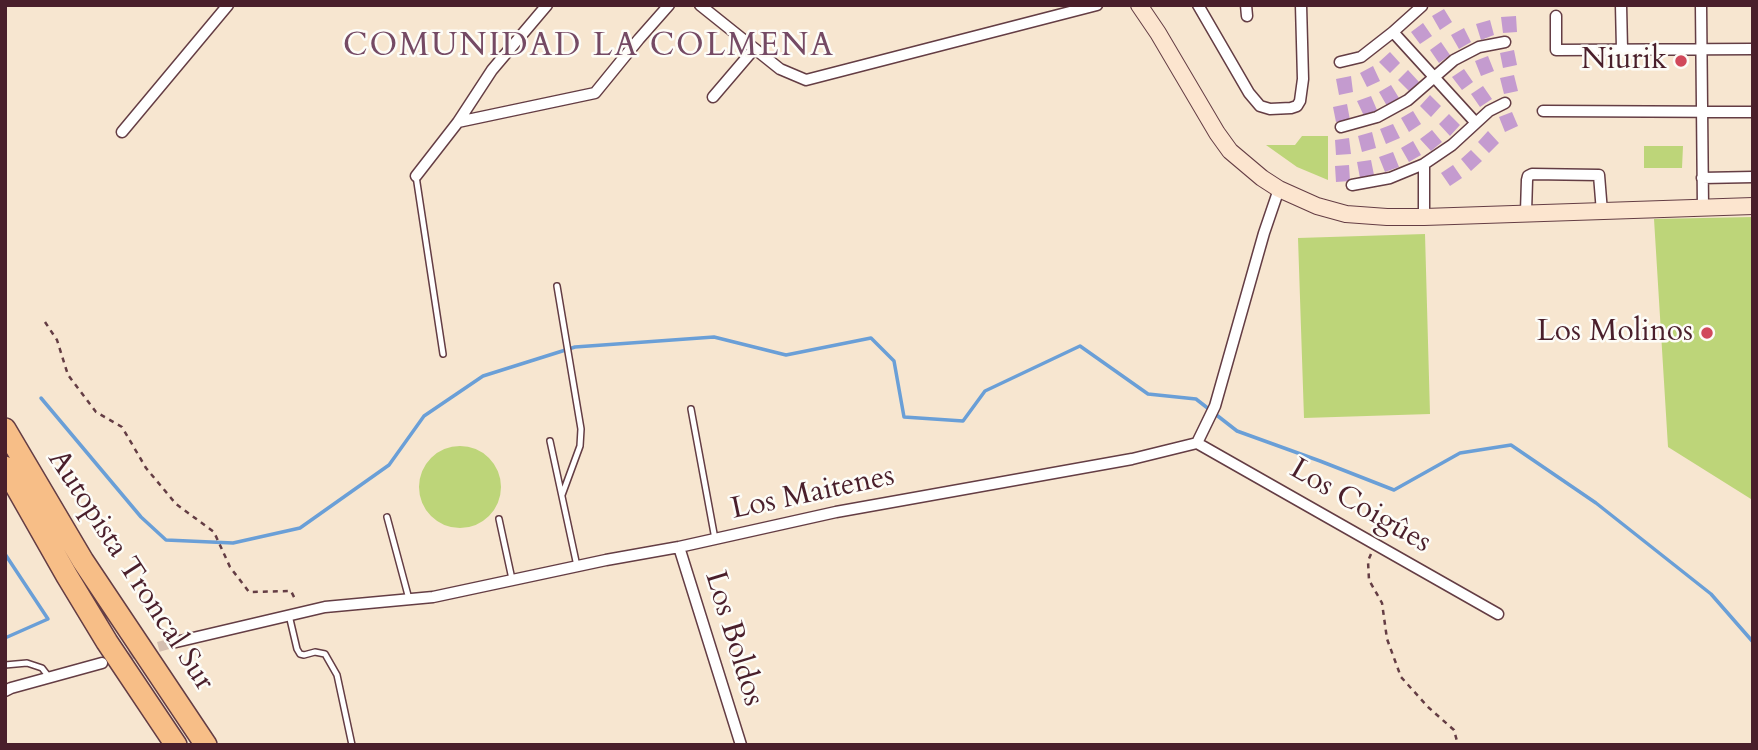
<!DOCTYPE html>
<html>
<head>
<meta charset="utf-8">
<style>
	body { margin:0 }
	#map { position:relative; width:1758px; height:750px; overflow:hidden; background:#f7e6d0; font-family:Cardo,serif }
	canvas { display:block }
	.frame { position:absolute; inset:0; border:7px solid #4a1f2b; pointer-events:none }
</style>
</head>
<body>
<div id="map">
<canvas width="1758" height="750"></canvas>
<div class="frame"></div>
</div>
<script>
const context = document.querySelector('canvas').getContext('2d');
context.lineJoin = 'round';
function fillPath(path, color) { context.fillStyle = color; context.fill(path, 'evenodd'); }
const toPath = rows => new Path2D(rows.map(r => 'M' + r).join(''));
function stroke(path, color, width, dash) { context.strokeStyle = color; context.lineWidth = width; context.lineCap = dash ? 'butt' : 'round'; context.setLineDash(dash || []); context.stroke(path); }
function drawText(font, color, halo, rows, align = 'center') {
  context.font = font + ' Cardo,serif'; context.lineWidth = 5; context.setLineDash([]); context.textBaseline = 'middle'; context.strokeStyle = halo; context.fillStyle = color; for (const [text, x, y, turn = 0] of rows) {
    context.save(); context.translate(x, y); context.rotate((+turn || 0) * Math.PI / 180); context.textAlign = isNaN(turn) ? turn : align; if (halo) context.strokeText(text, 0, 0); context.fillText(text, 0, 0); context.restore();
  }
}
fillPath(toPath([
	[1302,136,1328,136,1328,180,1297,167,1266,145,1295,145],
	[1644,146,1683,146,1682,168,1644,168],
	[1753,217,1753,508,1751,499,1668,447,1654,219],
	[1425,234,1430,414,1304,418,1298,238],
	'419 487a41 41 0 1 1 82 0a41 41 0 1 1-82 0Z'
]), '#bdd579');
stroke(toPath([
	[41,398,141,517,166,540,233,543,300,528,389,465,424,416,483,376,575,347,714,337,786,355,871,338,894,361,904,417,963,421,985,391,1080,346,1148,394,1196,399,1237,431,1320,461,1394,490,1460,453,1511,445,1596,503,1711,594,1753,642],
	[5,554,48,619,5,638]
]), '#6a9fd7', 3.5);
fillPath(toPath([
	[1444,9,1452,22,1440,30,1432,16],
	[1516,16,1517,32,1503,33,1501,17],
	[1490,20,1494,35,1481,40,1476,24],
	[1423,23,1432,36,1420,44,1411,32],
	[1464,28,1471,42,1459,49,1451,35],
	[1441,42,1450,55,1439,63,1430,50],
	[1514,50,1517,65,1503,68,1500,53],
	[1390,52,1400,63,1390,73,1379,62],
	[1488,56,1494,71,1481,76,1475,61],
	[1373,66,1380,81,1367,87,1360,73],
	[1464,69,1473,82,1462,90,1452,77],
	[1408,70,1419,82,1409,91,1398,80],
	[1514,75,1518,91,1504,94,1500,78],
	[1351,76,1353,92,1339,95,1336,79],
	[1391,85,1399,98,1387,106,1379,92],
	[1483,86,1492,99,1480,107,1471,94],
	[1430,95,1441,106,1431,117,1420,106],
	[1371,96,1377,110,1364,116,1357,101],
	[1347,104,1350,120,1336,122,1333,107],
	[1413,111,1421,124,1409,132,1401,118],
	[1512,112,1518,126,1505,132,1499,117],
	[1449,114,1460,125,1450,136,1439,124],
	[1393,124,1400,138,1386,144,1380,129],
	[1432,130,1442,142,1431,151,1420,139],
	[1488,131,1499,143,1489,153,1478,142],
	[1372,132,1376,148,1362,152,1358,136],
	[1349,138,1351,154,1336,155,1335,140],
	[1413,141,1421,155,1409,162,1401,148],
	[1471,150,1482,161,1471,171,1461,159],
	[1393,152,1399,167,1385,172,1379,157],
	[1371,160,1374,175,1360,178,1357,162],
	[1349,165,1350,181,1336,182,1335,166],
	[1453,165,1462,178,1450,186,1441,173]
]), '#c49bcf');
stroke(toPath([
	[115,659,176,642]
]), '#d4beaf', 10, [10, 5]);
const lane = toPath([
	[416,176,443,354],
	[557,286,581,429,580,446,562,495],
	[691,409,715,539],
	[550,441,577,566],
	[387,517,409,599],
	[499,519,512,579],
	[289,615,297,649,300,654,304,655,315,652,325,654,337,675,352,745],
	[5,665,27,663,42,668,49,677]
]);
const street = toPath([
	[700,5,780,69,806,80,1097,5],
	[1198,5,1249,93,1260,106,1270,109,1291,108,1297,106,1300,101,1303,79,1301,5],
	[1246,5,1247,16],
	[1621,5,1622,49],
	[1701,5,1703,208],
	[1556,16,1556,50,1753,49],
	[1393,32,1476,123],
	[1340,62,1361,57,1393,32,1422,6],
	[713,97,754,49],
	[1543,111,1753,112],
	[458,122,595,93,639,39,669,5],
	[1341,127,1377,117,1408,100,1454,60,1479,47,1505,42],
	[122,132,228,5],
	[416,176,458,122,492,70,547,5],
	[1702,178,1753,177],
	[1352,185,1390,178,1424,164,1452,145,1489,111,1505,103],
	[1526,212,1527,180,1528,176,1532,174,1599,175,1602,212],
	[1424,217,1424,164],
	[1197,443,1498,614],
	[679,547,741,745],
	[176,642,325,607,433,597,606,560,679,547,836,512,1132,459,1197,443,1215,406,1264,233,1279,189],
	[5,691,11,688,102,663]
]);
const secondary = toPath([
	[1139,5,1158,33,1217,133,1230,151,1262,178,1279,189,1317,206,1346,214,1387,217,1424,217,1753,206]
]);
const highway = toPath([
	[5,429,83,561,206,745],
	[5,467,67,576,107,642,176,745]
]);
stroke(lane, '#643d44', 8);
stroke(street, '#643d44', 13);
stroke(secondary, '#643d44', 18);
stroke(highway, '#643d44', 24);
stroke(toPath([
	[45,322,57,340,68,375,96,412,122,427,146,468,176,504,214,532,230,567,249,592,291,591,296,601],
	[1371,554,1368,561,1369,580,1382,603,1387,639,1401,677,1428,707,1454,730,1458,745]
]), '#643d44', 2.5, [5, 5]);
stroke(lane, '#fff', 5);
stroke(street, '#fff', 10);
stroke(secondary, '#fce5cf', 16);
stroke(highway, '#f7be87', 21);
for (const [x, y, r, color] of [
	[1681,61,7,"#d1495b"],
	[1707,333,7,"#d1495b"]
]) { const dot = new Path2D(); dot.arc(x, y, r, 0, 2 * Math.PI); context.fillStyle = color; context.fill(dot); stroke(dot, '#fdfcf7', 2.5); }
drawText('30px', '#4a1f2b', '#fdfcf7', [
	["Niurik",1667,61],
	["Los Molinos",1693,333]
], 'right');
drawText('30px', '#4a1f2b', '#fdfcf7', [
	["Los Maitenes",813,494,-12],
	["Los Coigûes",1360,507,30],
	["Autopista Troncal Sur",130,571,57],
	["Los Boldos",733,639,73]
]);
context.letterSpacing = '2px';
drawText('32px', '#754a64', '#fdfcf7', [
	["COMUNIDAD LA COLMENA",589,48]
]);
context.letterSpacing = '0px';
</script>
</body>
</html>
